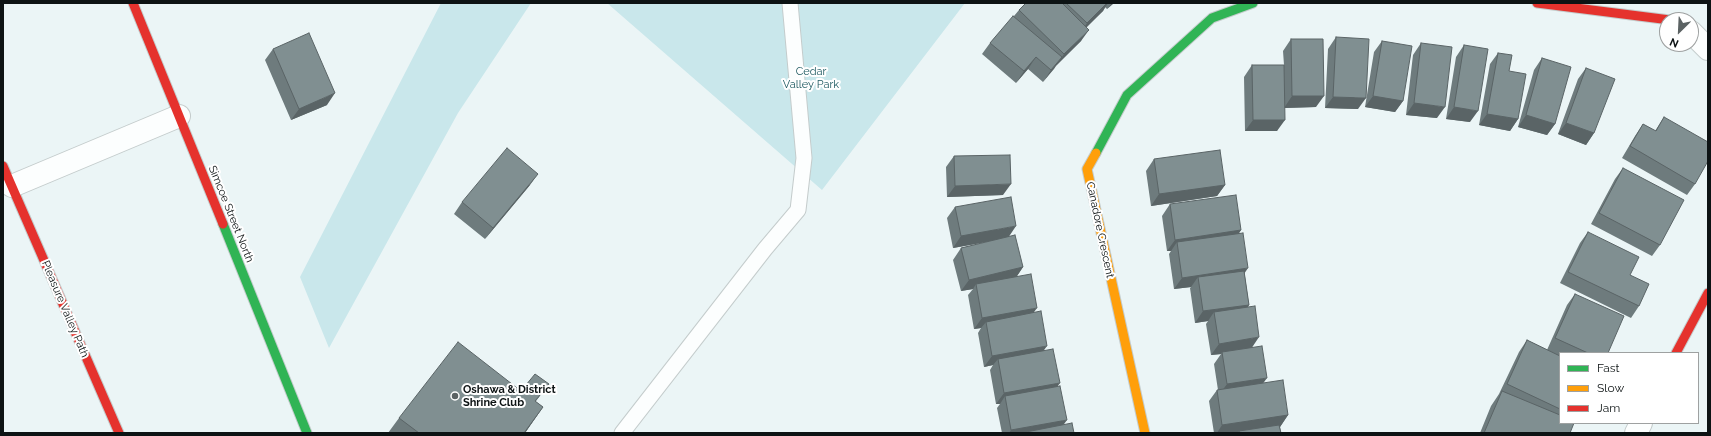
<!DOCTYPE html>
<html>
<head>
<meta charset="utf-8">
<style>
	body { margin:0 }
	#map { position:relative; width:1711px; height:436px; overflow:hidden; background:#ebf5f6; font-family:Raleway,sans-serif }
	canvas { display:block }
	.frame { position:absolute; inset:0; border:4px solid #0d1314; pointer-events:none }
	.legend { position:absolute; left:1559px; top:352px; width:140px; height:72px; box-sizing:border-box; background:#fff; border:1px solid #9ea1a1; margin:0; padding:5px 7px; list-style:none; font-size:12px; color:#0d1314 }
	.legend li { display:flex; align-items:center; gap:8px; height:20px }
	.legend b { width:20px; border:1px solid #9ea1a1 }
	.north { position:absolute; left:1659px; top:12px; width:40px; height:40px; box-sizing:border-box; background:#fff; border:1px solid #9ea1a1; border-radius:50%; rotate:204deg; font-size:11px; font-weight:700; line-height:16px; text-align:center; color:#0d1314 }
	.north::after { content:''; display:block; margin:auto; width:14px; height:18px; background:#5b6263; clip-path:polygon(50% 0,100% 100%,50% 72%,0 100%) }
</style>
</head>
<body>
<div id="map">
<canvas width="1711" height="436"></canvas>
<div class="frame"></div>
<ul class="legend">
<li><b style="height:5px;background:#30b455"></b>Fast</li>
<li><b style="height:5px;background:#ff9f0a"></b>Slow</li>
<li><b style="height:5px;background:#e5322d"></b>Jam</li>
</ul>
<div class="north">N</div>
</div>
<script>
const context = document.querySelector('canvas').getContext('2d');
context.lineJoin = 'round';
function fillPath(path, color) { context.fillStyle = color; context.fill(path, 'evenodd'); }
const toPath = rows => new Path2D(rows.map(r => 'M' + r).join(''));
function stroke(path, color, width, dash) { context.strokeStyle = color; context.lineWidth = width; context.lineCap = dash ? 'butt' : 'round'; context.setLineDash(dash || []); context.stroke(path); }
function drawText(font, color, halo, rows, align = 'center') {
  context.font = font + ' Raleway,sans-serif'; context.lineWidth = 4; context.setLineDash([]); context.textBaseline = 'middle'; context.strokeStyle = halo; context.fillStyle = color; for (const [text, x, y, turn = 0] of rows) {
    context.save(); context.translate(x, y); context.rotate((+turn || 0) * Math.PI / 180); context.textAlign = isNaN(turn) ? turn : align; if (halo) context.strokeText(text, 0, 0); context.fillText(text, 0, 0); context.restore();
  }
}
fillPath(toPath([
	[441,3,531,3,458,113,329,348,300,277],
	[607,3,965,3,822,190]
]), '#c9e7eb');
const lane = toPath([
	[622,433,765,249,798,210,804,158,790,3]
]);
const street = toPath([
	[1691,32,1708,49],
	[12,186,179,116],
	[1636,433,1641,423]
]);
const fast = toPath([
	[1096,153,1127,95,1212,18,1253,3],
	[223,224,307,433]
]);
const slow = toPath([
	[1096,153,1087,169,1145,433]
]);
const jam = toPath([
	[133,3,223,224],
	[1537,3,1670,20],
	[3,166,119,433],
	[1676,353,1708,293]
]);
stroke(lane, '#c4cccc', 17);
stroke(street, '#c4cccc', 24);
stroke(fast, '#c4cccc', 11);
stroke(slow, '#c4cccc', 11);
stroke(jam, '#c4cccc', 11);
stroke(lane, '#fcfefe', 15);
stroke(street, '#fcfefe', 22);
stroke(fast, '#30b455', 9);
stroke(slow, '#ff9f0a', 9);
stroke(jam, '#e5322d', 9);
fillPath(toPath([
	[1026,3,1114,3,1107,9,1105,7,1103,11,1086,27,1081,41,1056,65,1043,82,1028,69,1016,83,982,54,990,43,1014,16,1019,10],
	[1336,37,1358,109,1325,108,1328,49],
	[1291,39,1316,107,1284,108,1277,131,1245,131,1244,77,1252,65,1284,65,1283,51],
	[1382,41,1403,101,1395,112,1365,107,1374,52],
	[1421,43,1437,118,1406,115,1413,55],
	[1464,45,1470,122,1446,119,1456,57],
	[273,49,327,105,291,120,265,60],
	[1498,53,1509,71,1518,119,1510,131,1479,125,1490,64],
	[1542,58,1555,124,1547,135,1518,127,1534,70],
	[1586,68,1594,133,1586,145,1558,134,1578,79],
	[1664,117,1695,184,1687,195,1622,158,1635,136,1643,124,1655,131],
	[954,156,1003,195,947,197,946,167],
	[1154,159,1225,185,1217,196,1151,206,1146,171],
	[1623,168,1660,245,1652,256,1591,224,1615,179],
	[530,185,485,239,454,214,462,202],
	[1170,204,1241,230,1239,233,1249,305,1248,307,1252,348,1263,383,1288,415,1280,427,1281,433,1214,433,1209,401,1217,390,1218,390,1214,364,1221,354,1211,355,1206,324,1208,321,1195,323,1190,288,1191,287,1174,289,1169,254,1171,251,1167,251,1162,216],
	[955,207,1009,237,1023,267,1017,276,1034,313,1044,350,1057,386,1063,425,1074,433,1002,433,997,408,1000,404,996,404,990,370,993,365,984,367,978,333,981,328,974,329,968,295,973,289,961,291,953,260,961,248,998,240,953,248,947,218],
	[1588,232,1630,275,1639,306,1631,318,1560,283,1580,243],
	[1575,294,1608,353,1560,353,1560,423,1570,433,1480,433,1491,406,1499,394,1519,352,1527,340,1547,350,1567,305],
	[536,402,543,407,525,433,388,433,399,418]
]), '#6e7b7d');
fillPath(toPath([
	[1107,3,1108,3,1103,11,1079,35,1087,23],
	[1112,3,1114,3,1107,9],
	[1089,30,1081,41,1056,66,1064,54],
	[1036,57,1028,69,1016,83,1024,71],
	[1062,57,1054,69,1043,82,1051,70],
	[335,93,327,105,291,120,299,109],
	[1292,96,1324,96,1316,107,1284,108],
	[1373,96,1403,101,1395,112,1365,107],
	[1333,97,1366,98,1358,109,1325,108],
	[1414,103,1445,107,1437,118,1406,115],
	[1454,107,1478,111,1470,122,1446,119],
	[1487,114,1518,119,1510,131,1479,125],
	[1526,115,1555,124,1547,135,1518,127],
	[1253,120,1285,120,1277,131,1245,131],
	[1566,123,1594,133,1586,145,1558,134],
	[538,174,530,185,485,239,493,228],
	[1011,184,1003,195,947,197,955,186],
	[1225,185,1217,196,1151,206,1159,194],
	[1016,226,1008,238,953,248,961,236],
	[1241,230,1233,242,1177,242,1171,251,1167,251,1175,240],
	[1023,267,1015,279,976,284,973,289,961,291,969,280],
	[1248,268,1240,280,1198,277,1191,287,1174,289,1182,278],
	[1249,305,1241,317,1214,312,1208,321,1195,323,1203,311],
	[1037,308,1029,319,986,322,981,328,974,329,982,318],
	[1259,337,1251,349,1222,352,1221,354,1211,355,1219,344],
	[1047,346,1039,357,998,359,993,365,984,367,992,356],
	[1267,378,1259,389,1219,395,1227,384],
	[1060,383,1052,394,1005,396,1000,404,996,404,1004,393],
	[549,384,536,401,523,419,535,401],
	[543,407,525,433,524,433],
	[1288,415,1280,427,1240,433,1239,431,1238,433,1217,433,1222,425],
	[1067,420,1059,431,1050,433,1009,433,1011,430]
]), '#5a6466');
const building = toPath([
	[1026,3,1062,3,1089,30,1064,54,1019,10,1026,3],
	[1066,3,1107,3,1087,23,1066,3],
	[1013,16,1062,57,1051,70,1036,57,1024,71,990,43,1013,16],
	[309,33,335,93,299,109,273,49,309,33],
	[1336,37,1369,39,1366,98,1333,97,1336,37],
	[1291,39,1323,39,1324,96,1292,96,1291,39],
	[1382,41,1412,46,1403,101,1373,96,1382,41],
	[1421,43,1452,47,1445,107,1414,103,1421,43],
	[1464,45,1488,49,1478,111,1454,107,1464,45],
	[1498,53,1512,55,1509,71,1526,74,1518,119,1487,114,1498,53],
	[1542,58,1571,67,1555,124,1526,115,1542,58],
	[1252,65,1284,65,1285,120,1253,120,1252,65],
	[1586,68,1615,79,1594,133,1566,123,1586,68],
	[1664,117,1708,142,1708,161,1695,184,1630,146,1643,124,1656,131,1664,117],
	[507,148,538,174,493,228,462,202,507,148],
	[1220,150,1225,185,1159,194,1154,159,1220,150],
	[1010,155,1011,184,955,186,954,156,1010,155],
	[1623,168,1684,200,1660,245,1599,213,1623,168],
	[1236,195,1241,230,1175,240,1170,204,1236,195],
	[1011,197,1016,226,961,236,955,207,1011,197],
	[1588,232,1639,257,1630,275,1649,284,1639,306,1568,272,1588,232],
	[1243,233,1248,268,1182,278,1177,242,1243,233],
	[1015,235,1023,267,969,280,961,248,1015,235],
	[1244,271,1249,305,1203,311,1198,277,1244,271],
	[1031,274,1037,308,982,318,976,284,1031,274],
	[1575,294,1624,316,1608,353,1588,353,1555,338,1575,294],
	[1255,306,1259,337,1219,344,1214,312,1255,306],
	[1041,311,1047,346,992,356,986,322,1041,311],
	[1527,340,1560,356,1560,409,1507,384,1527,340],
	[458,342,521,391,535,374,549,384,535,401,543,407,524,433,419,433,399,418,458,342],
	[1262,346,1267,378,1227,384,1222,352,1262,346],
	[1053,349,1060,383,1004,393,998,359,1053,349],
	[1283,380,1288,415,1222,425,1217,390,1283,380],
	[1060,386,1067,420,1011,430,1005,396,1060,386],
	[1502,391,1560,415,1560,423,1574,423,1570,433,1484,433,1502,391],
	[1072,423,1074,433,1021,433,1072,423],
	[1279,425,1281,433,1240,433,1239,431,1279,425]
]);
fillPath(building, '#808f91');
stroke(building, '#5a6466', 1);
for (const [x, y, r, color] of [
	[455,396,4,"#5b6263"]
]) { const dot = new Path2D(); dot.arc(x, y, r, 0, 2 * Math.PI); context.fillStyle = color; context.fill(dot); stroke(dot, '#fff', 1.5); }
drawText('11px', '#205b62', '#fff', [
	["Cedar",811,72],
	["Valley Park",811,85]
]);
drawText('11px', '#0d1314', '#fff', [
	["Simcoe Street North",231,214,68],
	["Canadore Crescent",1100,230,78],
	["Pleasure Valley Path",65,309,67]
]);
drawText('bold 11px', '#0d1314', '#fff', [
	["Oshawa & District",463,390],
	["Shrine Club",463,403]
], 'left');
</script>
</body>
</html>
